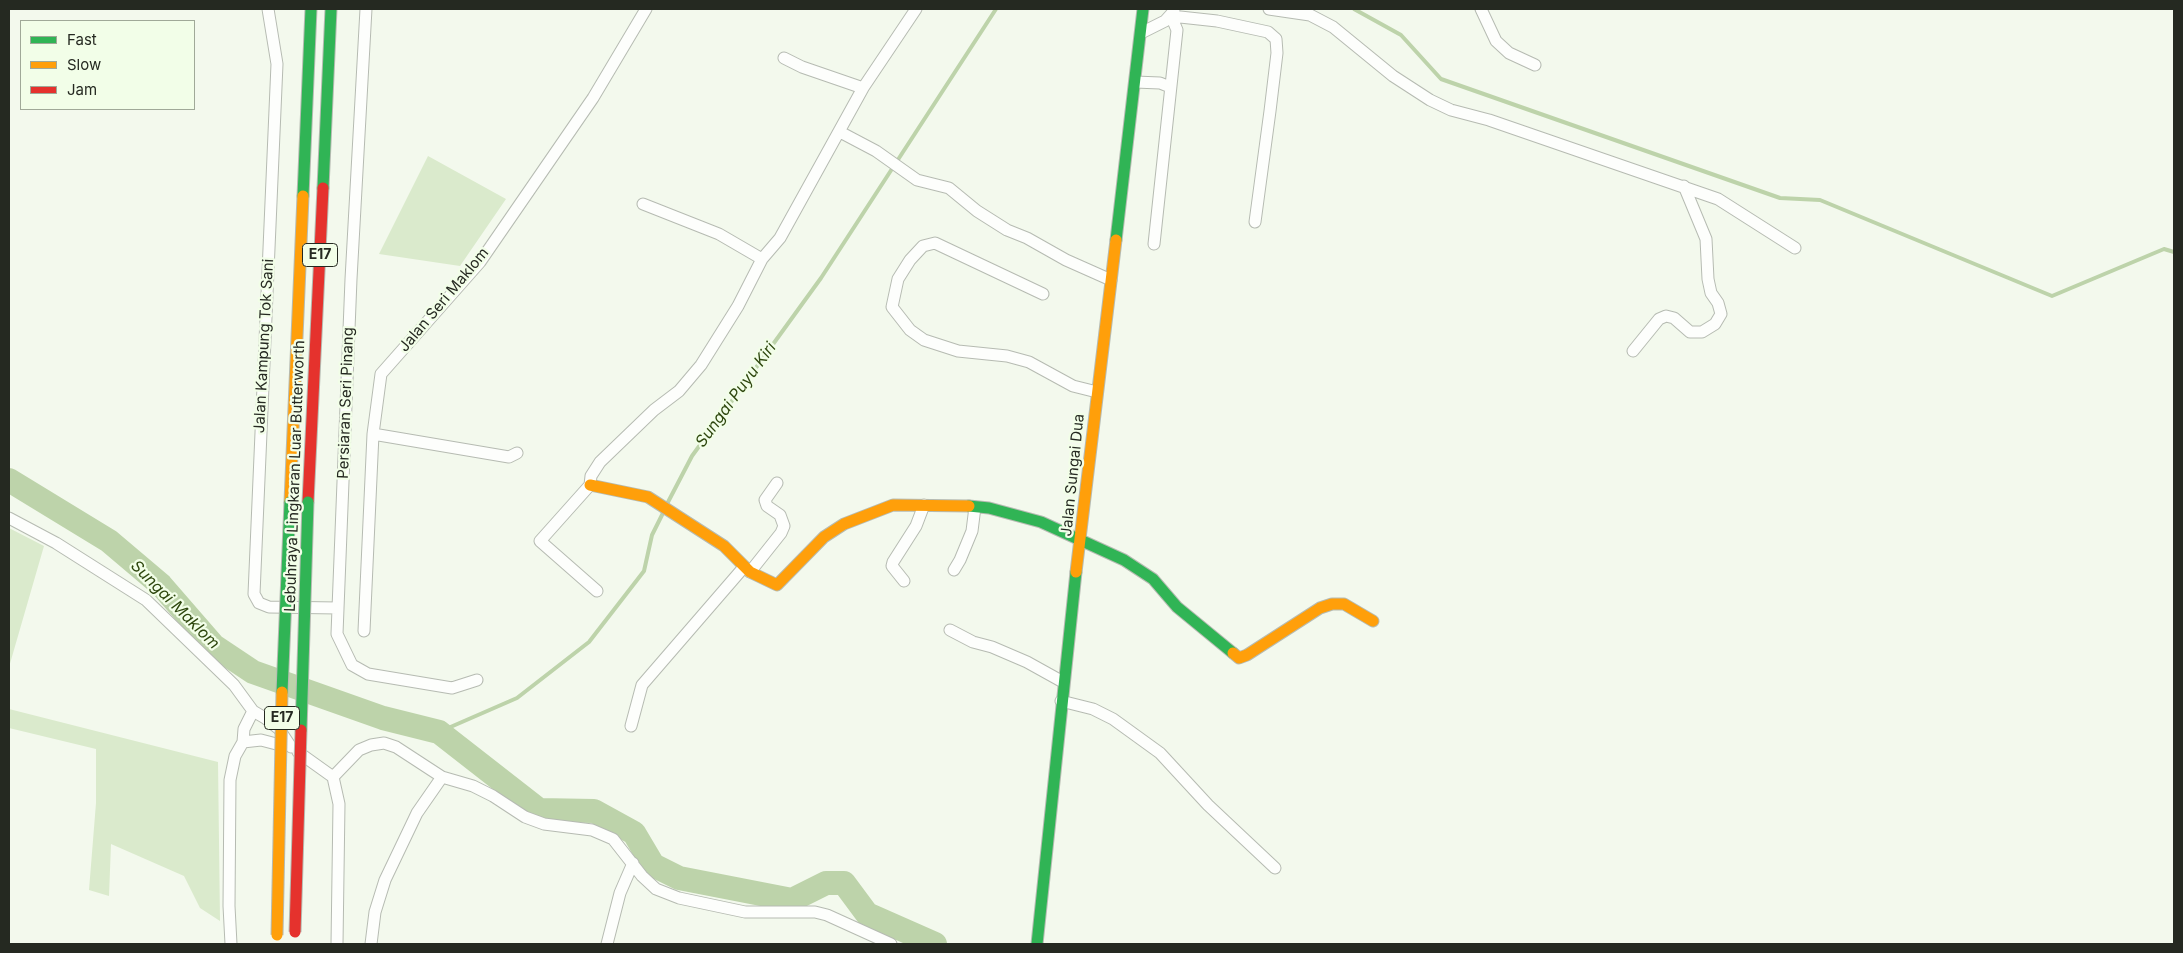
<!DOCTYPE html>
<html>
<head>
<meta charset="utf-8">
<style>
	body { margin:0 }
	#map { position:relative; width:2183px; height:953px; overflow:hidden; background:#f3f9ed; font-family:Inter,sans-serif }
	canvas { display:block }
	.frame { position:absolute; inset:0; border:10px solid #252921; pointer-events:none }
	.legend { position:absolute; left:20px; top:20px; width:175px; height:90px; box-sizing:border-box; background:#f2fee8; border:1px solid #a0a998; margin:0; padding:6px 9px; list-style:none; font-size:15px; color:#252921 }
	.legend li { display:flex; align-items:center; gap:10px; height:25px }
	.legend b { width:25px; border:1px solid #a0a998 }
</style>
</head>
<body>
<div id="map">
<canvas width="2183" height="953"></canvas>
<div class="frame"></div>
<ul class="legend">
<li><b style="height:6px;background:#30b455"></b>Fast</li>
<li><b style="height:6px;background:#ff9f0a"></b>Slow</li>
<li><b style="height:6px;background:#e5322d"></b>Jam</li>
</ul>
</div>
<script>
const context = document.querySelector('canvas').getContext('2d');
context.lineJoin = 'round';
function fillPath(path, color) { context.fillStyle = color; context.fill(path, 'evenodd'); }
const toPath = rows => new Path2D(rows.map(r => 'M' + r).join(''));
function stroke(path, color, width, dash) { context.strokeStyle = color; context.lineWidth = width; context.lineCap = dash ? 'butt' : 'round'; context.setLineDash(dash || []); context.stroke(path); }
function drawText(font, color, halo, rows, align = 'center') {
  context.font = font + ' Inter,sans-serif'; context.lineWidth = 4.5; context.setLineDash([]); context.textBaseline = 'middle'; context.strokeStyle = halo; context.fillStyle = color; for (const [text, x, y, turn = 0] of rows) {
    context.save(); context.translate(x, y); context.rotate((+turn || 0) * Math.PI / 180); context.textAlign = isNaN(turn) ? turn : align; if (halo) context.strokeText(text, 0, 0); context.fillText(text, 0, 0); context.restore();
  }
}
fillPath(toPath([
	[428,156,506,199,460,266,379,254],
	[9,528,44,546,9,667],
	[9,709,218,762,220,921,200,908,184,876,111,844,109,896,89,890,96,803,96,749,9,728]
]), '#daeacc');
stroke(toPath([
	[1354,9,1401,35,1441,79,1780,198,1820,200,2052,296,2164,249,2174,252],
	[667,504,692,456,821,278,996,9],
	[439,732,517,698,589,642,644,571,652,535,664,511]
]), '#bdd3aa', 4);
stroke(toPath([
	[9,480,109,541,161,585,214,646,253,672,383,718,439,732,539,810,594,811,634,833,653,865,679,878,792,900,826,883,844,883,867,914,935,944]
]), '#bdd3aa', 24);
const street = toPath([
	[268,9,277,64,254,594,259,603,269,607,338,608],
	[366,9,351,279,337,634,352,665,368,674,452,688,477,680],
	[1269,9,1310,15,1333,27,1393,76,1430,100,1451,110,1489,120,1718,199,1795,248],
	[1481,9,1496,41,1509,53,1535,65],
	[1141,33,1165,21,1174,11],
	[784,58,802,67,863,88],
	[1135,82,1160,83,1170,87],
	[840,132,876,151,917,180,949,188,977,211,1007,230,1027,238,1066,260,1111,280],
	[643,204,719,234,762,259],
	[1154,244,1177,30,1171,16,1217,21,1268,32,1276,39,1277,53,1270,111,1255,222],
	[1043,294,935,243,923,246,910,260,898,279,892,307,910,330,924,340,958,351,1007,356,1029,362,1073,386,1097,392],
	[1633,351,1659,319,1666,316,1674,318,1690,332,1702,332,1715,324,1721,314,1718,303,1711,293,1708,279,1706,239,1684,186],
	[373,434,509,457,517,453],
	[9,518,56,543,146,600,234,685,253,711,265,718,279,729,291,747],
	[954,570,960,560,972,531,975,507],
	[750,572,781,533,784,526,780,515,767,506,765,500,777,483],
	[904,581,892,566,893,562,916,526,924,505],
	[597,591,540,541,590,485,591,476,600,462,654,410,679,391,701,365,738,306,762,259,780,238,863,88,916,9],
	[950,630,973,642,992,647,1027,662,1063,682],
	[364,631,373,434,381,374,480,262,593,98,646,9],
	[1061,701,1093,709,1113,719,1160,753,1208,805,1275,868],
	[631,726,642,685,744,567],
	[243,742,261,740,284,746],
	[298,752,333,777,339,804,337,944],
	[333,777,359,750,371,745,384,743,396,747,442,777,473,786,493,796,525,817,544,824,592,830,613,839,642,876,656,889,679,898,745,912,815,912,827,915,891,944],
	[231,944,229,906,230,780,235,756,243,742,244,729,253,711],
	[371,944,375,912,385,880,417,813,442,777],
	[607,944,620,893,633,863]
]);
const fast = toPath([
	[323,188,331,9],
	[303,196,311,9],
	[1116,240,1143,9],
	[969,506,989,508,1041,522,1124,560,1153,579,1177,607,1233,653],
	[1037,944,1076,572]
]);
const slow = toPath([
	[590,485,648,497,724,546,750,572,777,585,824,537,844,524,893,505,969,506],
	[290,502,303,196],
	[1076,572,1116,240],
	[1233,653,1239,658,1247,655,1320,608,1332,604,1344,604,1373,621]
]);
const jam = toPath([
	[308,502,323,188]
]);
stroke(street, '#b6bbb2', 13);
stroke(fast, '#b6bbb2', 13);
stroke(slow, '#b6bbb2', 13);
stroke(jam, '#b6bbb2', 13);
stroke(street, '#fdfefc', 11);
stroke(fast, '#30b455', 11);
stroke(slow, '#ff9f0a', 11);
stroke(jam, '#e5322d', 11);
const fastBridge = toPath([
	[282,692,290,502],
	[301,730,308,502]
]);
const slowBridge = toPath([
	[277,935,282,692]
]);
const jamBridge = toPath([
	[295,932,301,730]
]);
stroke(fastBridge, '#b6bbb2', 13, []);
stroke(slowBridge, '#b6bbb2', 13, []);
stroke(jamBridge, '#b6bbb2', 13, []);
stroke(fastBridge, '#30b455', 11);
stroke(slowBridge, '#ff9f0a', 11);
stroke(jamBridge, '#e5322d', 11);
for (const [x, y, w] of [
	[320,255,35],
	[282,718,35]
]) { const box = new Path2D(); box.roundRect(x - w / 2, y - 11.5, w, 23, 4); context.fillStyle = '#f2fee8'; context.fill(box); stroke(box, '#252921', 1); }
drawText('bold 14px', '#252921', null, [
	["E17",320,255],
	["E17",282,718]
]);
drawText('15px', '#252921', '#f2fee8', [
	["Jalan Seri Maklom",444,300,-50],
	["Jalan Kampung Tok Sani",264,346,-87],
	["Persiaran Seri Pinang",346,403,-88],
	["Jalan Sungai Dua",1073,475,-84],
	["Lebuhraya Lingkaran Luar Butterworth",295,476,-88]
]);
drawText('italic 16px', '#2e470e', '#f2fee8', [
	["Sungai Puyu Kiri",736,395,-54],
	["Sungai Maklom",175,605,45]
]);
</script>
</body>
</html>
